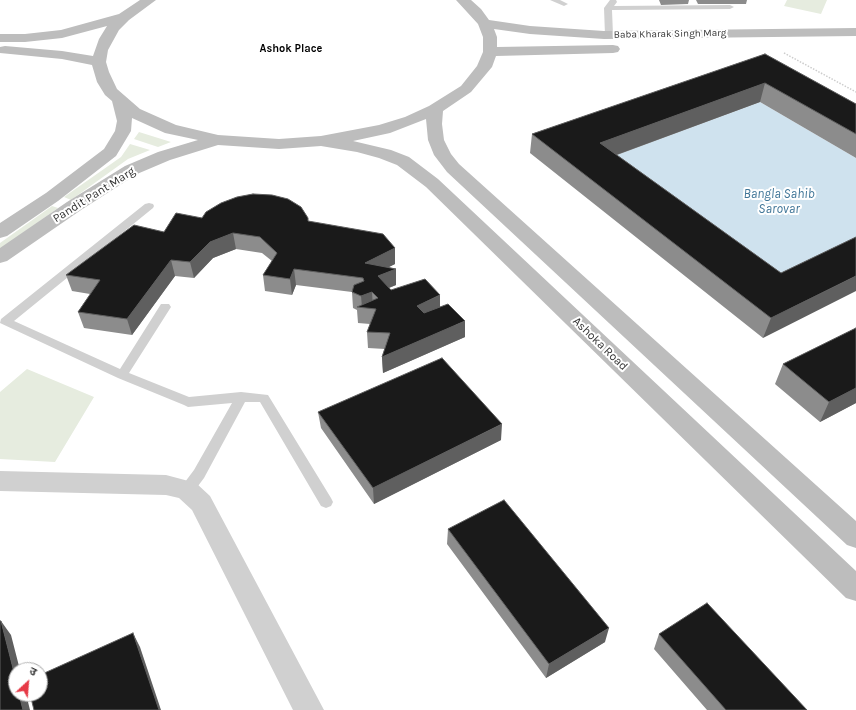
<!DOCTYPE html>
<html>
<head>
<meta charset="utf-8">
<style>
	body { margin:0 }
	#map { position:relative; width:856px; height:710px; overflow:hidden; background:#fff; font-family:Karla,"Noto Sans Devanagari",sans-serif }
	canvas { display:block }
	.north { position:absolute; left:8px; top:662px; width:40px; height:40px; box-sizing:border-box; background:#fff; border:1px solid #adadad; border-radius:50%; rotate:26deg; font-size:11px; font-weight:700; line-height:16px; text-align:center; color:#333 }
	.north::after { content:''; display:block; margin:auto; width:14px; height:18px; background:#e63946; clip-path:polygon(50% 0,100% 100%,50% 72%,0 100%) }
</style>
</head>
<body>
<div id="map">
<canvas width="856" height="710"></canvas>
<div class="north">उ</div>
</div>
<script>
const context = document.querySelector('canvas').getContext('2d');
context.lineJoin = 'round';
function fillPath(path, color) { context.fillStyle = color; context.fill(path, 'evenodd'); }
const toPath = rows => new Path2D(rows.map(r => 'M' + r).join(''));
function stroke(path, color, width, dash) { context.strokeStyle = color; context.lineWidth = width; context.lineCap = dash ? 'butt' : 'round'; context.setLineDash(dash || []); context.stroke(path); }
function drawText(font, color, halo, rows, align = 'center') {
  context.font = font + ' Karla,sans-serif'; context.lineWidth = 4; context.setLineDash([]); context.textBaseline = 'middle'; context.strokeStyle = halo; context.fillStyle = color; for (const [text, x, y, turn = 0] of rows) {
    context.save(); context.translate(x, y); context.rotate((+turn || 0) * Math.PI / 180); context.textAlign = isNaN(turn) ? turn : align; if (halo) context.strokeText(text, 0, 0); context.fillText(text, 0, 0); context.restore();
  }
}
fillPath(toPath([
	[787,0,827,0,821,14,784,6],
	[139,132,171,142,158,147,134,139],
	[130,144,150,150,128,159,71,200,64,197,121,157],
	[52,206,58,208,0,249,0,243],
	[27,369,94,397,55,462,0,459,0,392]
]), '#e6ecdf');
fillPath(toPath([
	[760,102,856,158,856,253,774,293,597,162]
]), '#cfe2ee');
stroke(toPath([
	[784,53,856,92]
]), '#cdcdcd', 1.5, [1.5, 1.5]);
fillPath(toPath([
	[550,0,560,0,568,4,564,6,550,0],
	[610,0,616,0,617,2,614,6,730,5,734,7,730,9,612,10,613,35,609,37,605,35,604,8,610,0],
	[149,203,153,204,154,206,153,208,14,321,120,369,161,304,169,304,171,307,129,373,189,397,241,392,268,395,331,498,333,502,331,506,326,508,321,506,260,402,245,402,204,478,192,494,187,496,182,494,180,490,182,486,194,470,232,403,188,407,184,405,118,378,0,323,1,319,145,204,149,203]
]), '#d0d0d0');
fillPath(toPath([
	[0,471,166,475,196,483,210,496,324,710,293,710,192,510,179,498,166,495,0,491,0,471]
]), '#d0d0d0');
fillPath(toPath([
	[140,0,156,0,129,20,119,30,108,50,106,62,109,72,117,89,140,109,176,125,218,135,279,139,321,136,379,125,405,117,429,106,461,86,477,66,483,52,483,37,478,24,456,0,471,0,481,9,489,20,530,26,604,31,856,28,856,36,604,39,530,34,494,29,497,37,497,47,613,45,618,46,620,49,618,52,613,53,496,56,492,67,471,92,443,111,442,124,444,140,451,154,459,164,856,521,856,548,847,545,447,172,434,155,428,140,426,119,390,133,353,141,391,150,409,157,438,179,856,571,856,601,846,598,426,187,397,165,379,158,357,152,321,146,279,149,218,145,170,160,137,174,81,210,7,261,0,263,0,248,67,202,125,166,158,152,198,140,165,133,132,118,131,131,116,156,58,201,7,236,0,238,0,223,46,193,104,149,115,131,117,121,112,101,105,95,97,82,92,65,62,59,0,53,0,47,5,46,62,51,93,56,99,39,107,26,62,38,25,42,0,42,0,34,25,34,61,30,119,14,140,0]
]), '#bdbdbd');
fillPath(toPath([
	[659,0,689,0,688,4,661,5],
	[696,0,747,0,746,4,698,4],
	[765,54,856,104,856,158,760,102,617,155,781,273,856,237,763,338,530,153,532,134],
	[202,218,308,221,395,248,395,264,388,267,396,269,396,285,389,288,391,290,440,307,465,337,383,373,382,357,385,349,368,348,367,332,370,324,358,323,357,310,353,308,352,292,296,285,292,295,265,291,263,275,272,261,262,253,236,249,213,258,194,278,175,276,132,335,84,328,78,312,90,294,72,291,66,275,164,232],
	[856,328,856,403,820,422,775,384,783,364],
	[318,412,501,440,374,504,321,428],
	[448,529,605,642,546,678,447,544],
	[659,634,807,710,707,710,654,649]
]), '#8c8c8c');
fillPath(toPath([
	[765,83,760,102,597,162,600,143],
	[233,233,236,249,213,258,194,278,190,262,210,242],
	[395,248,395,264,366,279,365,263],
	[171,260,175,276,132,335,127,319],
	[294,269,296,285,292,295,290,279],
	[396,269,396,285,378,292,378,276],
	[856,276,856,291,763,338,771,318],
	[372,292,373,308,362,307,361,296],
	[440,295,440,311,417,323,417,306],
	[465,321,465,337,383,373,382,357],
	[856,388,856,403,820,422,829,402],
	[502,424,501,440,374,504,373,488],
	[1,621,11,635,20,670,16,670,16,680],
	[609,628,605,642,546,678,549,664],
	[133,633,140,647,161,710,158,710],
	[19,694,26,694,30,710,23,710]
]), '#5f5f5f');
const building = toPath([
	[765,54,856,104,856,134,765,83,600,143,781,273,856,237,856,276,771,318,532,134,765,54],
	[253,194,272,195,288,199,301,207,308,218,308,221,383,234,395,248,365,263,396,269,378,276,391,290,425,279,440,295,417,306,424,313,448,304,465,321,382,357,390,333,367,332,376,309,357,307,378,298,372,292,361,296,352,292,354,285,364,281,363,278,294,269,290,279,263,275,277,253,260,237,233,233,210,242,190,262,171,260,127,319,78,312,100,280,66,275,134,225,164,232,176,213,202,218,206,212,221,203,237,197,253,194],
	[856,328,856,388,829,402,783,364,856,328],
	[442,358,502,424,373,488,318,412,442,358],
	[504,500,609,628,549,664,448,529,504,500],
	[707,603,807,710,726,710,659,634,707,603],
	[0,621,1,621,16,680,16,694,19,694,23,710,0,710,0,621],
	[133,633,159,710,34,710,30,694,40,694,40,675,133,633]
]);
fillPath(building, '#1a1a1a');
stroke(building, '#5f5f5f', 1);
drawText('10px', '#333', '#fff', [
	["Baba Kharak Singh Marg",670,34,-1]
]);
drawText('bold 11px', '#000', '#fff', [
	["Ashok Place",291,49]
]);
drawText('12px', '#333', '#fff', [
	["Pandit Pant Marg",94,195,-32],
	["Ashoka Road",600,344,44]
]);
drawText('italic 13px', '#3f7597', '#fff', [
	["Bangla Sahib",779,194],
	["Sarovar",779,209]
]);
</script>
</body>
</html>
